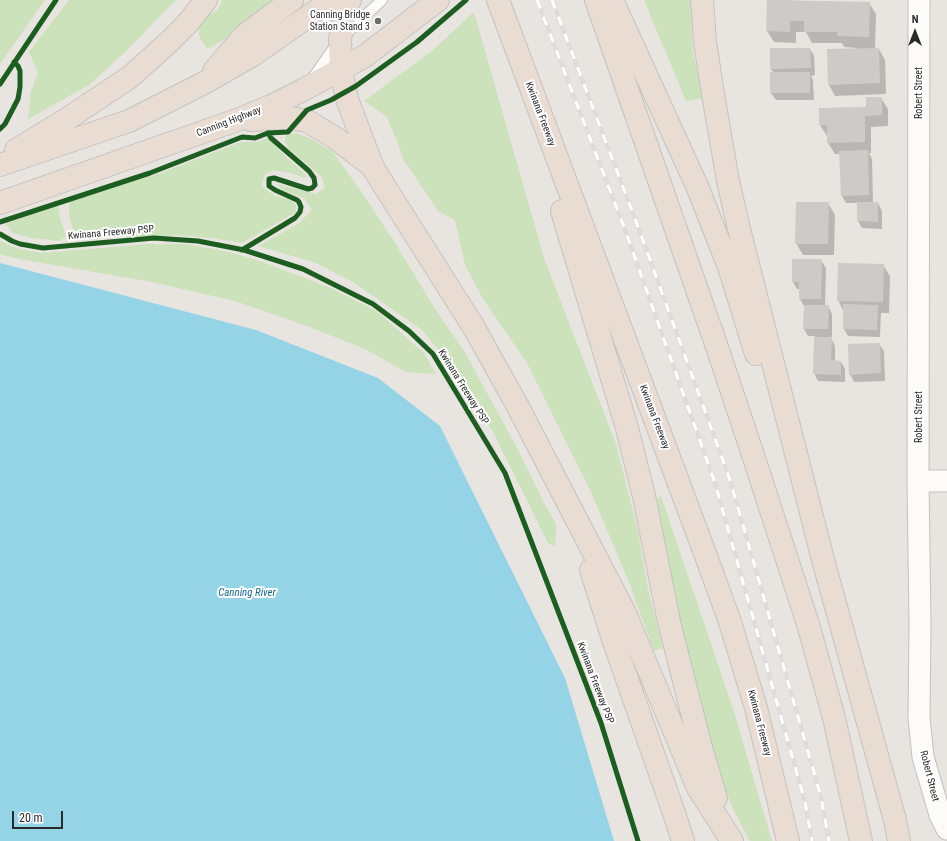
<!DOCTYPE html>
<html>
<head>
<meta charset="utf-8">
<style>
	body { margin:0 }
	#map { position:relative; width:947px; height:841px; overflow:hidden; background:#e8e4e0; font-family:"Roboto Condensed",sans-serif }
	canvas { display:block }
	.north { position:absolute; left:895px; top:12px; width:40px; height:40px; -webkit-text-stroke:3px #fff; paint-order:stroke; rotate:0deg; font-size:11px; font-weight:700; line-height:16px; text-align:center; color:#2a2a2a }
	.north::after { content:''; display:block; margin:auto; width:14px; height:18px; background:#2a2a2a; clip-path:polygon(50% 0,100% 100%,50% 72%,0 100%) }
	.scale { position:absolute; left:12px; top:811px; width:51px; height:18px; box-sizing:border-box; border:2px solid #2a2a2a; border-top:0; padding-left:5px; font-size:12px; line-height:14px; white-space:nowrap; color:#2a2a2a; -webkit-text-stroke:3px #fff; paint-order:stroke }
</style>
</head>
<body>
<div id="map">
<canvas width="947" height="841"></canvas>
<div class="north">N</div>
<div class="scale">20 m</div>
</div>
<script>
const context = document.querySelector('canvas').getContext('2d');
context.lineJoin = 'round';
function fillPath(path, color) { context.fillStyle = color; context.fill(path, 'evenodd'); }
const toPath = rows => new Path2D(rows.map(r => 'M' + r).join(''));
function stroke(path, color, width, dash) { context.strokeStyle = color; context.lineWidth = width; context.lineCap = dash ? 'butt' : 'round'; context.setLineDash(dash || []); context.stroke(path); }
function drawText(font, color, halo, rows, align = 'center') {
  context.font = font + ' "Roboto Condensed",sans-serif'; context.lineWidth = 4; context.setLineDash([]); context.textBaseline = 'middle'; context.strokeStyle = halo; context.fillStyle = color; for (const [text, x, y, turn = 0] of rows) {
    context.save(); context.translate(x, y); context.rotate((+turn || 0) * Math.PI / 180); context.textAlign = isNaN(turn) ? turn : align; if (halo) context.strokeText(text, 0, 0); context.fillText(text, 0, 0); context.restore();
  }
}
fillPath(toPath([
	[0,0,45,0,0,64],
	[69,0,176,0,124,53,89,85,28,119,31,91,38,72,29,52],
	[222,0,279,0,229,37,207,49,200,39,198,26,207,16,218,10],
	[644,0,690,0,693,52,704,98,686,101],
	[474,12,545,261,616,444,638,531,648,589,663,648,654,651,627,577,590,490,527,363,483,299,465,265,455,220,438,211,403,159,398,143,386,116,364,101,433,50],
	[296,133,311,139,332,151,361,191,395,243,437,312,463,349,516,446,542,499,556,524,555,547,548,543,493,432,462,379,422,330,353,282,316,263,258,246,298,224,312,210,304,198,283,190,276,184,316,194,325,188,322,177,288,148,285,142,286,135],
	[268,138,287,158,307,176,304,178,291,173,273,170,265,174,261,186,275,196,291,200,296,206,296,212,242,243,211,238,176,235,80,238,73,231,69,214,69,202,91,194,161,173,241,142,257,142],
	[58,205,60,218,66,237,59,241,32,238,13,233,5,224],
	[0,241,19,249,41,253,149,244,186,244,229,252,260,261,328,287,375,310,424,353,436,374,406,372,365,349,307,326,235,301,152,282,19,259,0,254],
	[661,496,734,712,772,841,750,841,734,811,712,758,652,502]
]), '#cbe2ba');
fillPath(toPath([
	[0,263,256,330,378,378,440,426,565,678,614,841,0,841]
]), '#95d3e7');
fillPath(toPath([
	[768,0,869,3,876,14,875,49,879,49,885,60,886,94,835,96,829,85,856,49,856,48,844,47,842,43,812,43,806,32,796,32,796,43,774,42,767,31],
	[810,49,814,56,815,75,811,76,813,80,814,100,776,100,771,93,774,73,771,69],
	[881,98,888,109,888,126,871,127,871,153,869,153,872,159,873,203,878,203,882,211,882,229,862,228,858,221,858,203,846,203,842,196,840,154,835,154,828,143,828,136,827,136,820,125,820,109,867,108],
	[828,203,835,215,834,255,803,255,796,243],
	[821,260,826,268,825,306,828,306,832,314,832,337,830,336,835,346,835,361,841,362,845,369,845,382,818,381,814,373,815,336,808,336,804,329,804,306,800,299,800,289,797,289,793,282],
	[883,265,890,276,889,313,881,313,880,337,848,336,844,329,844,312,838,300],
	[879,344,884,351,885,381,854,382,850,374]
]), '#0003');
fillPath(toPath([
	[767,0,870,2,869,37,837,36,837,32,804,32,804,21,790,21,790,32,766,31],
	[770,48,810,48,811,68,770,69],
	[879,48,880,83,828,85,827,49],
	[770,72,810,72,810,93,770,93],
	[866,97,882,97,882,115,865,116,865,142,827,143,827,125,819,125,819,108,866,107],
	[868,150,869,195,841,196,839,151],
	[796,202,829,202,828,244,795,244],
	[857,202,878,202,878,222,857,221],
	[792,259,822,259,821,299,799,299,799,282,792,282],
	[838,263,884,264,883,302,837,301],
	[843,304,878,305,877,330,843,329],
	[804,305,829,305,828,329,803,329],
	[814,337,832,337,831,360,841,361,841,375,813,374],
	[880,343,881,373,849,375,848,344]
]), '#cdcac7');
const lane = toPath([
	[312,79,340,39,382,0]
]);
const street = toPath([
	[919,0,918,481,920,624,919,718,923,757,940,815,947,829],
	[918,481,947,481]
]);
const highway = toPath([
	[350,0,346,7,340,39,341,70,347,99,373,168,473,326,516,403,625,613,698,788,732,841],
	[498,0,703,548,730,622,756,708,788,841],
	[596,0,717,347,755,461,808,624,834,718,861,841],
	[612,0,697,186,729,267,756,354],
	[702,0,705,42,713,94,728,181,739,229,823,560,895,820,899,841],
	[214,71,245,35,292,0],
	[250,120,291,118,307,121,334,137,373,167],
	[16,150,64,121,130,77,169,42,187,24,206,0],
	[0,165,129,121,204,83,253,55,332,0],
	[0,203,237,120,271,106,303,90,365,56,438,0],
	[562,211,627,428,644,496,669,622,700,744,716,798],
	[591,570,614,642,675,816,683,841]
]);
stroke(lane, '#c2c0c1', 12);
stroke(street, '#c2c0c1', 23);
stroke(highway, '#c4c3c1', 24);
stroke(lane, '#fcfbfa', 10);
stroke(street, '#fcfbfa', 21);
stroke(highway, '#e8dcd3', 22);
const rail = toPath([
	[537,0,624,227,715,483,805,802,812,841],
	[552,0,637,224,730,480,821,797,829,841]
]);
stroke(rail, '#deddde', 4.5);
stroke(rail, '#fff', 3, [9]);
stroke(toPath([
	[0,84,56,0],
	[0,129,5,124,18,99,20,87,20,71,18,66,14,62],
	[0,222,150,173,242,137,255,138,268,133,288,132,307,110,331,100,356,86,417,42,466,0],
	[0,234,12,241,20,244,43,248,154,238,198,241,244,250,303,269,373,304,409,331,433,354,505,473,601,723,638,841],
	[242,250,295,218,300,212,301,207,299,202,297,200,275,190,269,186,269,179,274,178,308,189,312,188,315,185,314,178,309,171,271,138,268,133]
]), '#1b5e20', 5);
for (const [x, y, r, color] of [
	[378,21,4,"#6c6b6a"]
]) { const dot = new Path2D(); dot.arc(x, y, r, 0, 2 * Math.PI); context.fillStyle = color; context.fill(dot); stroke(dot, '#fff', 1.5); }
drawText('10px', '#2a2a2a', '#fff', [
	["Canning Bridge",370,15],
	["Station Stand 3",370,27]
], 'right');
drawText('10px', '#2a2a2a', '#fff', [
	["Robert Street",919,93,-90],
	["Kwinana Freeway",540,114,69],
	["Canning Highway",229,122,-21],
	["Kwinana Freeway PSP",111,233,-5],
	["Kwinana Freeway PSP",463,387,58],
	["Kwinana Freeway",654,417,69],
	["Robert Street",919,417,-90],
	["Kwinana Freeway PSP",595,683,69],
	["Kwinana Freeway",759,723,75],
	["Robert Street",929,776,76]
]);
drawText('italic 11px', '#126a96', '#fff', [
	["Canning River",247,593]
]);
</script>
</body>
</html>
